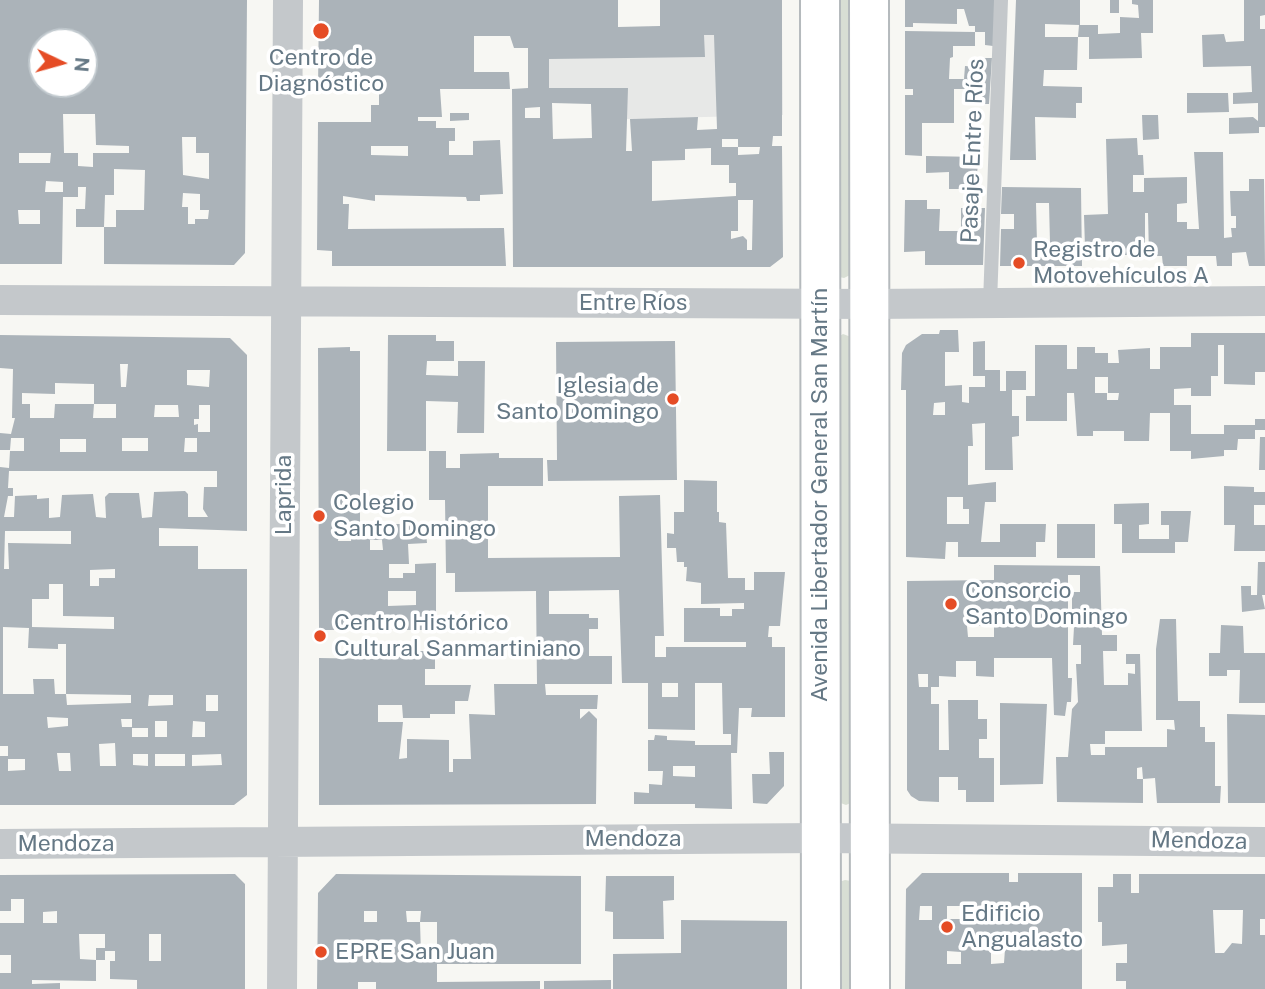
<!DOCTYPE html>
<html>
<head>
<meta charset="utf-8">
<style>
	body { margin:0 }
	#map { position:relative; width:1265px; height:989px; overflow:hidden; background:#f7f7f3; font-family:"Public Sans",sans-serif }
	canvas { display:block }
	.north { position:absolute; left:28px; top:28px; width:70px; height:70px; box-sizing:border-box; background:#fff; border:2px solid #c1c9ce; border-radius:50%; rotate:95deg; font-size:19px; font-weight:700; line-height:28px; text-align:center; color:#657885 }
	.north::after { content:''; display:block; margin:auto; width:24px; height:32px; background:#e54c25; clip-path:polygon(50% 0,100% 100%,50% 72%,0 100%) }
</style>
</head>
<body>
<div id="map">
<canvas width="1265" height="989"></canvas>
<div class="north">N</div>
</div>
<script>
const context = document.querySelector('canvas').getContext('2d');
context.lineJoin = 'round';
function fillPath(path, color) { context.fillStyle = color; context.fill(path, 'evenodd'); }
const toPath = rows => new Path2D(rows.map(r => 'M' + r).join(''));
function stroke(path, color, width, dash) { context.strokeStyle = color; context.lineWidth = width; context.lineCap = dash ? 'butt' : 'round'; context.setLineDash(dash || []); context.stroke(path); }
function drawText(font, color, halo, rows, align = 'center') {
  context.font = font + ' "Public Sans",sans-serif'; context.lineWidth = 7; context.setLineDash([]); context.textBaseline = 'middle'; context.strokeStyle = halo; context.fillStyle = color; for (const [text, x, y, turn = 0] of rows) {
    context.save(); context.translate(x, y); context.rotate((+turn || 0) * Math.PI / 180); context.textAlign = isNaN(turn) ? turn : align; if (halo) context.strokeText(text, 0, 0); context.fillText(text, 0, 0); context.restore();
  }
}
fillPath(toPath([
	[782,25,783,115,627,119,627,88,549,88,549,28]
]), '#e7e8e7');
fillPath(toPath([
	[835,0,853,0,854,273,844,278,839,277],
	[843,334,851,337,853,802,846,805,838,802,838,337],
	[845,880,851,881,855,989,836,989,839,882]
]), '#d8ded4');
fillPath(toPath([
	[0,0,247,0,245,253,234,265,104,264,104,227,116,227,116,210,144,210,145,170,114,169,114,195,105,195,104,227,76,227,76,209,85,209,86,187,78,187,78,197,63,197,62,264,0,264],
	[42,42,84,42,84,84,42,84],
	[63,114,95,114,96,145,129,146,129,153,93,153,93,167,78,166,78,153,64,153],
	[182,137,196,137,196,153,209,153,209,179,183,175],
	[19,153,51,153,50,163,19,163],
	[46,181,63,182,63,192,45,192],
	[183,193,200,194,200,210,209,210,208,219,195,219,195,224,188,224,188,207,182,207],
	[18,210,40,210,40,224,19,224],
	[319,0,618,0,618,27,660,26,660,0,782,0,782,136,773,136,772,146,782,146,783,257,770,267,513,267,512,89,528,88,528,48,514,48,510,36,474,36,474,72,509,72,510,89,440,89,442,117,418,117,418,121,436,121,436,128,455,128,455,141,449,141,449,155,473,155,473,141,500,140,503,194,480,195,480,201,467,201,466,197,375,195,375,201,343,196,343,204,349,204,348,229,504,228,506,266,332,266,332,251,317,250,318,122,371,122,371,105,379,105,379,90,318,90],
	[704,35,714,35,717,129,697,130,698,117,630,119,632,151,626,151,628,88,549,88,549,59,705,57],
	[552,103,591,104,592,138,553,139],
	[540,107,540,118,525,118,525,108],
	[722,139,738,139,738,147,760,147,759,154,738,155,738,147,722,147],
	[371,146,408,146,408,156,371,155],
	[711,148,711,165,729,165,729,183,736,183,736,196,652,201,652,161,685,160,685,149],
	[738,200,753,200,752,250,747,250,747,240,743,236,731,239,731,231,738,231],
	[905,0,995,0,993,46,985,45,985,32,975,32,975,46,953,46,953,57,950,58,949,79,964,79,965,66,978,67,978,58,992,58,989,104,965,104,965,89,954,89,954,123,922,123,922,156,905,155,905,95,913,95,913,89,905,89,905,31,975,32,975,26,969,26,964,9,957,9,957,24,913,23,913,27,905,27],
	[1016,0,1080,0,1080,25,1045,24,1045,37,1078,37,1077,70,1044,70,1043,86,1082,87,1082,103,1076,103,1076,118,1035,117,1036,160,1010,160],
	[1110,0,1119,0,1119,13,1110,13],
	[1132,0,1153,0,1153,33,1141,33,1142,58,1089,59,1089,37,1078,37,1079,25,1098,25,1098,34,1120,33,1120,17,1139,18,1138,5,1132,4],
	[1244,0,1265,0,1265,15,1260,16,1260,29,1265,29,1265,127,1259,127,1259,133,1229,134,1229,118,1253,117,1258,121,1258,103,1233,104,1233,93,1252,92,1251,66,1203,67,1202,35,1224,34,1226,42,1244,41],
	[1187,93,1228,93,1229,112,1187,113],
	[450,113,469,113,469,120,450,121],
	[1142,115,1158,115,1159,139,1143,140],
	[1137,138,1138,155,1143,155,1144,175,1133,175,1133,192,1144,192,1144,178,1187,177,1187,203,1177,204,1177,222,1187,222,1187,229,1199,229,1194,152,1223,152,1224,238,1232,237,1231,228,1236,228,1236,216,1231,216,1230,191,1249,191,1249,179,1264,179,1265,266,1249,266,1246,252,1232,253,1232,266,1217,266,1216,256,1187,256,1187,266,1163,266,1162,256,1149,256,1148,213,1145,213,1145,255,1088,255,1085,248,1084,215,1108,214,1106,139],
	[926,156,979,157,975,189,949,189,949,172,926,173],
	[1002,187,1081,188,1082,266,1000,266,1001,229,1014,229,1014,214,1001,214],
	[1036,203,1049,203,1050,243,1037,244],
	[905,200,927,200,927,209,940,209,939,231,961,231,961,208,985,208,983,265,925,265,925,251,904,252],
	[940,330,958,330,959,352,945,352,945,386,962,385,962,402,969,403,969,387,985,387,985,376,973,376,973,342,985,341,985,370,1000,370,1000,391,1006,391,1006,371,1026,371,1026,390,1012,390,1012,416,1019,416,1019,436,1012,437,1013,470,985,470,985,423,972,424,973,446,968,446,968,485,996,482,996,502,985,502,981,542,1000,542,1000,524,1046,524,1045,542,1036,542,1036,557,958,557,958,542,946,542,945,559,906,557,906,390,901,390,902,353,906,345,922,334,939,334],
	[945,402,945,415,933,415,934,403],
	[947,497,963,497,963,509,969,509,969,524,947,524],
	[1191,333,1265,333,1265,372,1255,372,1255,385,1224,384,1224,345,1218,345,1218,376,1211,376,1211,396,1191,396,1191,388,1174,389,1174,405,1191,405,1191,434,1224,434,1224,425,1255,425,1255,419,1265,419,1265,430,1255,430,1255,439,1238,439,1237,450,1224,450,1224,456,1191,459,1191,451,1170,451,1170,413,1150,413,1149,441,1124,441,1124,431,1093,431,1093,436,1077,436,1074,393,1067,393,1067,421,1026,421,1026,396,1035,396,1035,345,1067,345,1067,369,1077,369,1077,347,1095,347,1095,353,1108,353,1108,363,1119,363,1118,350,1150,348,1150,369,1160,369,1160,347,1191,347],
	[1095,377,1108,377,1108,393,1119,393,1118,400,1107,400,1107,393,1095,393],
	[0,335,230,338,247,355,247,531,159,528,159,546,198,546,198,569,247,569,247,795,234,805,0,805,0,756,8,756,8,746,0,746,0,467,9,468,10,451,24,451,24,438,11,438,10,450,0,450,0,433,11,434,15,418,12,418,13,369,0,368],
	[120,364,128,364,126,387,121,387],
	[187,370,210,370,209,387,187,385],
	[55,383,94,384,94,404,116,404,116,418,93,418,94,404,55,404,54,418,30,418,30,404,22,404,22,393,55,394],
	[155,405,178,405,179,417,154,417],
	[199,405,210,405,210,432,198,432,198,424,194,425,194,419,199,419],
	[122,438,148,438,148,451,122,451],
	[185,438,197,438,197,452,184,452],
	[60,439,86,439,86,452,60,452],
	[9,471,217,471,217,487,204,487,203,509,208,517,188,517,188,494,185,491,154,492,152,517,142,518,139,493,109,493,105,497,106,518,96,517,93,494,62,495,60,517,49,518,49,498,37,499,37,495,15,496,14,517,4,517,8,496,13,496,13,488,8,488],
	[5,531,71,531,71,544,8,543,9,569,4,569],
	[115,569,115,578,99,578,99,586,90,586,90,570],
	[49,584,63,584,63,616,114,617,114,629,32,627,32,599,49,599],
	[3,627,29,628,28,648,58,649,58,644,66,644,66,694,55,694,54,679,33,679,34,694,3,694],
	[66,694,131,695,131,703,67,705],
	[149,695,173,695,173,705,148,706],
	[206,695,218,695,218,711,206,711],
	[47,717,68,718,68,726,48,728],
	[121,719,132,719,132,728,148,728,148,737,132,737,132,727,122,727],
	[155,721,167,721,167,737,155,737],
	[193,721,205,722,205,737,192,737],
	[115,743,116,766,100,766,99,744],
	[57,753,70,753,71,771,59,771],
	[133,754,148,754,148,766,133,765],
	[155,754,185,754,185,766,155,766],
	[221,754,222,765,192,766,192,755],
	[8,759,25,759,25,770,8,771],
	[388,335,436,335,436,341,454,341,454,361,427,361,426,375,458,376,458,361,485,361,484,433,457,433,458,402,426,401,426,451,387,451],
	[675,341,677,480,548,481,547,460,557,460,556,342],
	[350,347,350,351,360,351,360,524,425,524,427,543,408,544,409,564,389,564,389,578,403,578,403,573,415,573,415,564,436,563,436,630,319,630,318,348],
	[340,524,353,524,351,541,338,541],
	[370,540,382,540,383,550,370,550],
	[388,591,416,591,416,605,388,606],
	[1260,437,1265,437,1265,470,1259,470],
	[429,451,446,451,446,468,460,468,460,454,499,453,499,458,543,458,543,486,488,486,488,558,620,557,619,496,660,495,664,636,655,636,655,657,666,657,666,647,746,647,746,642,684,642,684,608,720,608,720,616,732,616,732,609,744,609,744,603,701,604,701,583,686,581,687,567,684,567,684,562,677,562,676,548,667,548,667,533,674,534,674,512,684,512,684,480,717,481,717,512,719,512,719,522,726,523,728,578,745,578,745,590,754,590,754,572,785,572,780,626,769,626,768,637,772,637,772,647,785,647,785,717,751,717,752,708,739,708,737,753,731,753,732,809,695,808,695,804,634,804,634,792,649,793,649,784,662,785,663,771,648,771,648,740,654,740,655,735,667,736,667,740,695,741,695,745,731,745,731,734,723,734,722,683,695,683,695,730,648,729,648,683,622,683,619,590,549,591,549,614,589,614,589,618,598,618,598,629,589,629,589,656,612,656,612,684,545,684,546,695,598,695,597,709,580,709,580,719,589,711,597,719,596,804,319,805,319,658,375,659,375,651,435,651,435,669,425,669,425,685,471,685,468,701,455,701,455,714,430,714,430,718,403,718,402,705,378,705,378,722,403,722,399,759,407,758,407,739,449,740,449,772,453,772,453,759,471,759,469,714,495,715,494,684,537,684,536,591,455,592,455,573,446,573,445,500,429,500],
	[662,683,678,683,678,697,662,697],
	[673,766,695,766,695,777,673,776],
	[1224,486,1254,487,1254,492,1265,492,1265,505,1254,505,1254,525,1265,525,1265,551,1234,551,1235,525,1224,525],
	[1149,503,1149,524,1139,525,1139,539,1169,539,1169,525,1161,525,1161,511,1191,511,1188,542,1175,542,1175,553,1122,553,1122,524,1114,524,1114,504],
	[1057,524,1095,524,1095,558,1057,558],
	[1258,562,1265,562,1265,595,1262,595,1265,609,1242,612,1241,586,1251,586,1251,595,1257,595],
	[994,565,1100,566,1102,635,1117,635,1117,651,1103,651,1104,685,1128,685,1128,673,1135,674,1135,664,1126,664,1126,654,1140,654,1142,731,1105,731,1105,744,1090,744,1091,755,1105,755,1105,747,1167,747,1167,729,1175,730,1174,720,1156,720,1156,649,1160,619,1176,619,1178,701,1200,701,1200,727,1205,727,1205,742,1215,742,1215,786,1221,786,1220,803,1157,803,1155,778,1143,779,1142,767,1137,768,1137,779,1143,779,1143,803,1057,802,1056,757,1068,757,1072,709,1078,702,1076,664,1081,664,1081,645,1073,645,1074,627,1080,627,1080,609,1072,609,1072,592,1080,592,1080,575,1068,575,1068,678,1072,678,1071,702,1067,702,1065,716,1054,715,1052,658,994,658,994,677,976,676,976,661,956,661,956,677,939,676,939,687,931,687,931,704,939,704,939,750,949,750,948,700,978,700,978,719,987,719,987,739,979,739,979,758,994,758,994,802,966,802,966,790,958,790,958,777,939,777,939,802,919,801,911,796,907,790,907,581,994,580],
	[967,626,994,626,994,637,968,637],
	[918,674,928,674,928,687,919,687],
	[1221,625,1243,626,1244,653,1265,653,1265,703,1239,703,1240,670,1227,670,1227,676,1209,676,1209,653,1220,653],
	[1000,703,1047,704,1043,784,1000,785],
	[1227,714,1265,715,1265,803,1228,803],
	[769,752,784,752,784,786,767,804,753,803,752,774,770,774],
	[922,873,1009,873,1009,882,1018,882,1018,873,1082,873,1082,989,905,989,906,889],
	[920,906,932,906,932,920,919,920],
	[947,906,962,906,962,919,947,919],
	[1002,935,1006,935,1004,963,991,964,991,951,1002,952],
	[947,951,961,952,961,964,947,964],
	[235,874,245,884,245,989,137,989,137,980,110,979,110,961,115,961,115,951,105,951,105,960,96,960,96,948,105,948,105,934,79,934,80,959,96,960,96,981,32,980,32,984,60,983,60,989,0,989,0,973,11,973,11,955,0,955,0,923,24,923,24,899,11,899,11,911,0,911,0,875],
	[57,911,57,923,43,923,43,912],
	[149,934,161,934,161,961,149,961],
	[336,874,581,876,581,964,437,964,437,982,540,981,540,989,376,989,376,982,358,982,358,989,317,989,318,893],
	[364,911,377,911,377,922,364,922],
	[406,911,421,911,420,922,437,922,437,955,421,955,420,922,407,922],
	[1113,874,1131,874,1131,893,1139,893,1139,874,1265,874,1265,919,1260,919,1260,935,1265,935,1265,989,1126,989,1126,981,1116,981,1116,963,1127,963,1127,944,1102,946,1102,922,1098,922,1098,887,1113,887],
	[1213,910,1243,910,1242,944,1232,943,1224,953,1215,953],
	[606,876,674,876,674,900,663,901,664,939,613,939,613,912,605,911],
	[681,920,787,921,787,989,613,989,613,954,681,953],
	[611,980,611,989,544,989,544,981]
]), '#abb3b9');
const primary = toPath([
	[820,0,821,989],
	[869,0,870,989]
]);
stroke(primary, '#b5babd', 42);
stroke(toPath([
	[990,303,1001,0]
]), '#c4c8cb', 14);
stroke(toPath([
	[0,300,869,304,1265,301],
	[0,844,820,838,1265,842],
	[282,989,288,0]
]), '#c4c8cb', 30);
stroke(primary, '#fff', 38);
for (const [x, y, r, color] of [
	[321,31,9,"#e54c25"],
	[1019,263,7,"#e54c25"],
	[673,399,7,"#e54c25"],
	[319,516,7,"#e54c25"],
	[951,604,7,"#e54c25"],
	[320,636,7,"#e54c25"],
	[947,927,7,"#e54c25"],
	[321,952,7,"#e54c25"]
]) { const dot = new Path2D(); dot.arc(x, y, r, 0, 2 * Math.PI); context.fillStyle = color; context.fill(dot); stroke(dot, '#fff', 2.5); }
drawText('23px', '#657885', '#fff', [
	["Centro de",321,58,"center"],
	["Diagnóstico",321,84,"center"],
	["Registro de",1033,250],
	["Motovehículos A",1033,276],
	["Iglesia de",659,386,"right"],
	["Santo Domingo",659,412,"right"],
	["Colegio",333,503],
	["Santo Domingo",333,529],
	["Consorcio",965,591],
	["Santo Domingo",965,617],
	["Centro Histórico",334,623],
	["Cultural Sanmartiniano",334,649],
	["Edificio",961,914],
	["Angualasto",961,940],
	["EPRE San Juan",335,952]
], 'left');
drawText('23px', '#657885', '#fff', [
	["Pasaje Entre Ríos",973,151,-88],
	["Entre Ríos",633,303],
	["Laprida",284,495,-90],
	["Avenida Libertador General San Martín",820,495,-90],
	["Mendoza",633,839],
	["Mendoza",1199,841,1],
	["Mendoza",66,844]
]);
</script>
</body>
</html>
